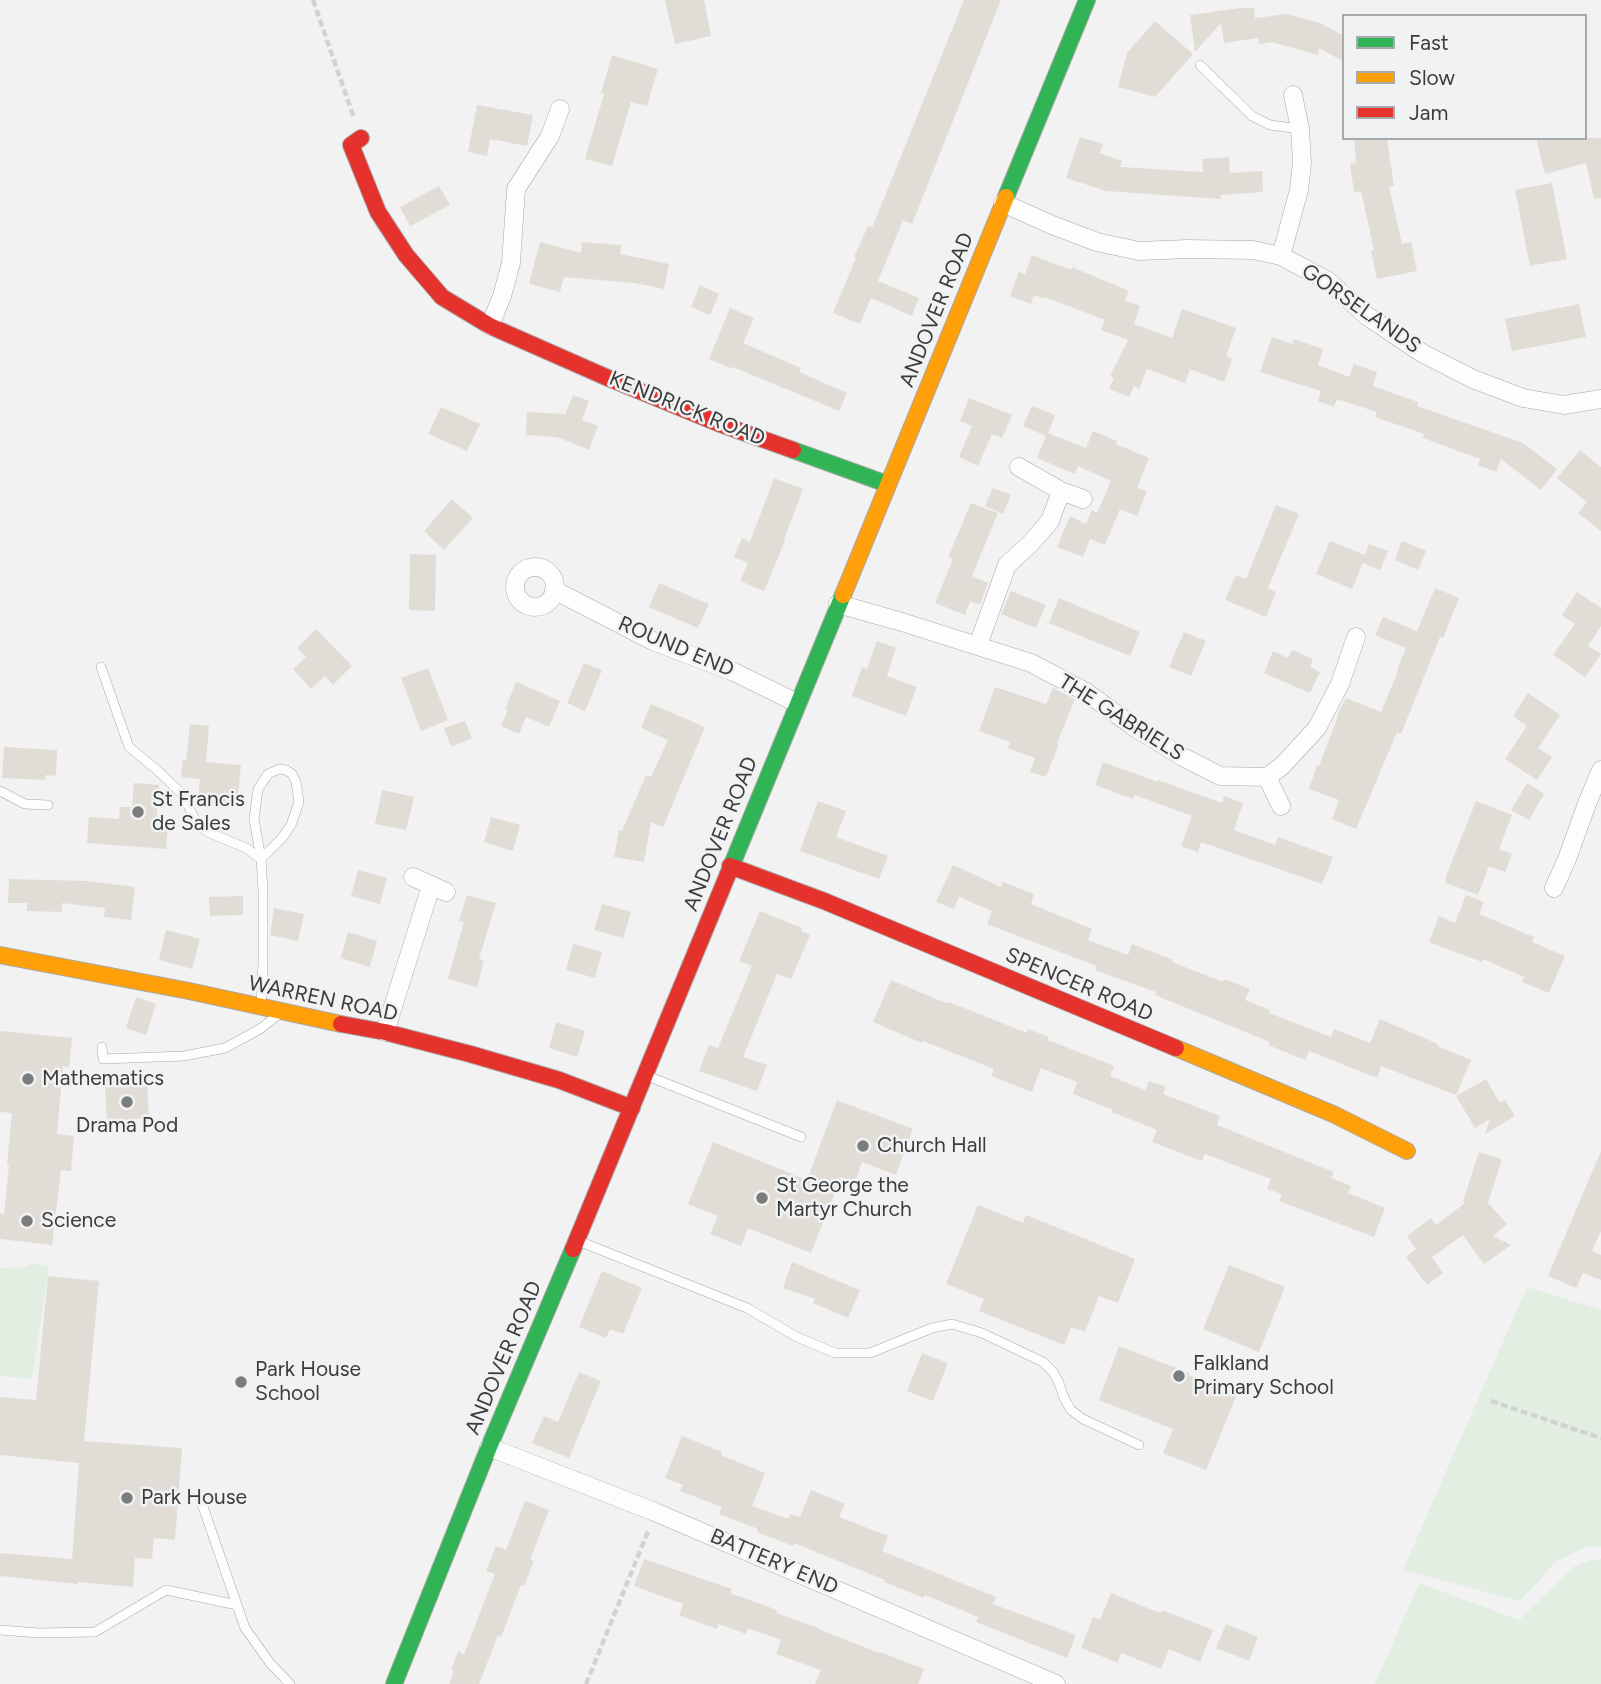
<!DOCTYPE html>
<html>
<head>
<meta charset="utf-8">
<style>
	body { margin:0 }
	#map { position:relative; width:1601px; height:1684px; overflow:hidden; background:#f2f2f2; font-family:Figtree,sans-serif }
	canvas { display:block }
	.legend { position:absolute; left:1342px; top:14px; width:245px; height:126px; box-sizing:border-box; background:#f1f2f3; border:2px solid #a8a9aa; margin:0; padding:9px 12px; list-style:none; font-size:21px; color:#3b3c3c }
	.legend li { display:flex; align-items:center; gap:14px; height:35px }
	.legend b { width:35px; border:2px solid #a8a9aa }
</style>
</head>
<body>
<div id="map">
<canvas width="1601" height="1684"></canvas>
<ul class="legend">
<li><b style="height:9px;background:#30b455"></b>Fast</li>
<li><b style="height:9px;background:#ff9f0a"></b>Slow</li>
<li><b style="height:9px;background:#e5322d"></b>Jam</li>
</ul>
</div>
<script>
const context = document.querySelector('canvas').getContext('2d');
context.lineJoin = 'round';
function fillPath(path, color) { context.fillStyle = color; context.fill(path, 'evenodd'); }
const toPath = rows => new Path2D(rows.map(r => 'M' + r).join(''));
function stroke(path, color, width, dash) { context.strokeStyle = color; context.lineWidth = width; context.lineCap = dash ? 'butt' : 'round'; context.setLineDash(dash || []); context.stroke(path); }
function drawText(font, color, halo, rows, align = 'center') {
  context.font = font + ' Figtree,sans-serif'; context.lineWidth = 5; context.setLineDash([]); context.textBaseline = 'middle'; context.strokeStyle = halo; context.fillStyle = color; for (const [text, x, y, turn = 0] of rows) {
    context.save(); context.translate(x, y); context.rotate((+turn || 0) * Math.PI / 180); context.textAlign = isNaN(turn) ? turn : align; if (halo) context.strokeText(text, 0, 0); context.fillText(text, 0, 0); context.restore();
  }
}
fillPath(toPath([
	[31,1264,49,1265,32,1379,0,1376,0,1268,19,1269],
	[1527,1287,1601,1310,1601,1547,1587,1546,1557,1561,1520,1601,1403,1570],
	[1601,1559,1601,1684,1375,1684,1419,1583,1519,1620,1573,1567,1592,1560]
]), '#e2eee2');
fillPath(toPath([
	[665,0,704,0,711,36,675,44],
	[964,0,1001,0,912,224,903,220,878,281,919,298,912,316,871,298,860,324,833,313,856,258,854,257,868,226,872,228],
	[1240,8,1254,8,1255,18,1287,14,1320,23,1344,36,1344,62,1319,48,1318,55,1272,42,1259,44,1258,38,1224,43,1221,23,1195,52,1190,15],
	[1155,21,1193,54,1155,97,1118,87,1127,53],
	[612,55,658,69,647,106,631,102,612,166,585,159,604,94,601,93],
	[477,105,533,115,527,146,490,139,487,156,468,152],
	[1080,137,1103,144,1100,153,1122,161,1120,167,1203,172,1202,159,1229,157,1230,173,1262,171,1263,192,1221,195,1221,199,1106,191,1066,178],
	[1354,138,1387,138,1394,186,1389,186,1402,244,1411,242,1417,271,1377,279,1371,251,1374,250,1361,191,1354,192,1350,164,1356,163],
	[1536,138,1601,138,1601,198,1594,199,1586,163,1545,174],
	[1552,183,1567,259,1530,266,1515,190],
	[439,186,450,205,410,226,400,207],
	[540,242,581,253,582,242,621,245,620,254,669,264,664,289,634,283,564,277,560,292,529,284],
	[1032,255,1071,270,1072,267,1129,291,1125,300,1140,306,1134,324,1172,338,1182,309,1236,328,1226,356,1232,359,1224,382,1190,369,1185,383,1147,369,1139,389,1134,386,1129,397,1109,389,1114,378,1110,376,1128,340,1101,330,1105,320,1045,297,1044,299,1034,295,1031,304,1010,296,1019,272,1025,274],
	[700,285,719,294,710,315,691,307],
	[1579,304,1586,337,1512,351,1505,319],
	[730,308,754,318,743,343,801,368,799,372,847,393,839,411,733,367,732,369,709,359],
	[1272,337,1292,344,1294,339,1323,349,1318,365,1349,377,1354,364,1377,372,1373,386,1418,402,1417,406,1523,443,1557,469,1541,490,1501,459,1496,472,1478,465,1480,459,1423,438,1424,434,1375,417,1377,412,1337,399,1334,407,1318,401,1321,391,1260,372],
	[573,395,589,401,582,420,598,426,589,450,557,437,526,435,527,412,565,414],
	[969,398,1012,415,1002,438,992,434,978,466,959,457,972,426,960,421],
	[1032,406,1055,415,1048,433,1086,448,1093,431,1117,441,1116,444,1149,458,1137,488,1147,491,1137,516,1120,509,1105,545,1090,539,1083,557,1057,547,1070,516,1086,524,1092,510,1097,513,1111,481,1078,466,1075,474,1037,458,1046,436,1023,426],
	[441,407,480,424,467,451,428,434],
	[1580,450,1601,467,1601,531,1578,513,1587,502,1557,478],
	[774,478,803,489,784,540,785,541,764,591,740,581,748,563,734,557,742,538,750,542],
	[993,488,1011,495,1003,514,985,506],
	[452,499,473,518,444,550,424,531],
	[971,503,998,513,972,576,988,583,980,605,970,601,965,615,935,603,953,559,948,557],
	[1276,505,1299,514,1268,588,1276,592,1266,617,1225,600,1236,575,1246,579],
	[1330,541,1365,555,1369,544,1388,551,1380,570,1363,563,1352,589,1316,574],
	[1402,541,1426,551,1418,570,1395,560],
	[410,554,436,555,435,611,409,610],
	[659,583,709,604,698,628,649,607],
	[1435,588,1459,598,1443,638,1440,637,1401,734,1397,732,1356,829,1332,819,1339,800,1309,789,1317,765,1319,766,1338,716,1337,715,1346,698,1381,712,1398,671,1397,670,1406,648,1375,635,1383,617,1417,631],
	[1011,591,1046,605,1036,628,1001,614],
	[1577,592,1601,608,1601,626,1588,646,1601,654,1585,677,1553,655,1575,624,1562,615],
	[1059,598,1140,632,1130,656,1049,623],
	[316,629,352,666,333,685,325,676,311,689,293,669,306,657,297,648],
	[1184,632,1206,641,1191,676,1169,667],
	[877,641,896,648,887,676,917,687,906,716,852,696,862,667,867,669],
	[1292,650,1313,659,1310,667,1320,672,1310,693,1264,673,1273,651,1288,658],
	[584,663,602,670,585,711,567,703],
	[428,668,448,720,421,731,401,678],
	[516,682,560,701,549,727,526,717,519,734,501,726,508,710,505,709],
	[995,687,1046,704,1053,688,1075,699,1057,743,1059,744,1046,777,1030,772,1035,758,1008,748,1010,742,979,731],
	[1528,693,1560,715,1538,748,1552,757,1537,780,1505,759,1527,726,1513,716],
	[651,704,705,727,663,827,651,822,644,862,614,857,619,830,622,831,646,775,651,777,668,740,641,728],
	[465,721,472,738,451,747,444,728],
	[190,724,209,726,206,762,241,765,237,807,198,804,200,779,181,777,183,760,186,761],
	[4,747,57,750,56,776,46,775,45,780,2,778],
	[1103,762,1158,782,1158,780,1222,803,1224,796,1243,803,1234,830,1275,845,1278,837,1333,857,1322,884,1201,842,1198,852,1181,846,1192,816,1135,795,1133,799,1095,785],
	[134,783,159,785,156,827,168,827,166,849,87,843,89,817,119,819,120,807,132,807],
	[1527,783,1544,794,1529,820,1511,810],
	[382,790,414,797,406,830,375,824],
	[818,801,846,811,836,837,888,856,879,879,800,851],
	[1476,801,1512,815,1499,849,1512,854,1505,872,1489,866,1478,895,1446,883,1446,876],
	[491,817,520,825,513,851,484,842],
	[953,865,1001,887,1003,882,1034,894,1031,904,1092,929,1088,940,1128,955,1132,944,1173,960,1172,962,1223,982,1224,979,1250,989,1245,1000,1270,1010,1269,1013,1331,1037,1334,1029,1370,1043,1380,1019,1438,1044,1437,1046,1471,1060,1456,1095,1381,1066,1377,1078,1309,1051,1305,1060,1268,1045,1270,1042,1155,995,1156,992,1095,970,1096,966,987,924,992,911,959,897,954,909,936,902],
	[358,870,387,878,380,904,351,896],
	[9,879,88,881,135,887,131,920,104,917,105,908,62,903,62,912,27,911,27,903,8,903],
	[467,895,496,903,479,959,484,961,477,987,448,979,464,922,459,921],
	[1466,895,1484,902,1479,914,1534,937,1532,942,1565,956,1549,993,1522,982,1524,977,1483,959,1482,962,1429,942,1439,916,1455,923],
	[243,896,243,915,210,916,209,897],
	[602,904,631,912,623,938,594,930],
	[274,908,304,914,298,941,270,935],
	[760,911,802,928,801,931,810,935,791,979,777,974,743,1057,767,1065,757,1091,699,1071,709,1045,718,1048,752,966,739,961],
	[166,930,200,939,192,969,159,960],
	[348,932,377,941,370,967,341,958],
	[573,944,602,952,595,978,566,970],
	[891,980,948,1004,949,1002,1027,1033,1028,1029,1049,1037,1048,1040,1114,1066,1110,1076,1145,1090,1149,1081,1166,1087,1163,1094,1220,1116,1217,1125,1334,1172,1331,1178,1351,1186,1348,1193,1385,1208,1374,1237,1279,1201,1282,1194,1267,1189,1271,1179,1205,1154,1202,1161,1152,1142,1157,1130,1112,1112,1113,1110,1073,1094,1077,1082,1041,1068,1032,1092,991,1076,994,1069,923,1041,922,1043,873,1022],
	[136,997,156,1004,146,1035,126,1028],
	[556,1022,585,1031,577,1057,549,1048],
	[0,1031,72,1038,69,1067,63,1066,57,1134,74,1136,71,1171,61,1170,52,1245,0,1239,0,1213,4,1214,9,1165,7,1165,12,1113,0,1112],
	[1486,1079,1500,1103,1505,1100,1515,1116,1485,1134,1490,1119,1475,1128,1456,1096],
	[147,1084,149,1118,107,1121,105,1087],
	[837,1100,913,1129,896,1175,862,1162,855,1182,841,1177,811,1253,748,1228,741,1246,710,1234,718,1216,688,1204,713,1142,807,1180],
	[1601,1151,1601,1231,1592,1251,1601,1255,1601,1280,1583,1273,1576,1288,1548,1276],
	[1479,1152,1502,1159,1488,1203,1507,1224,1493,1236,1511,1245,1484,1264,1463,1235,1432,1257,1443,1273,1427,1285,1406,1257,1416,1249,1407,1236,1431,1218,1436,1225,1465,1203,1463,1201],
	[978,1205,1023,1223,1026,1215,1135,1259,1118,1303,1099,1296,1085,1332,1071,1327,1064,1345,979,1311,984,1299,946,1284],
	[792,1262,860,1290,848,1318,813,1303,815,1299,783,1288],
	[1229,1265,1285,1287,1259,1352,1203,1329],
	[602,1271,642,1288,623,1334,610,1329,606,1338,579,1327],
	[48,1276,99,1281,84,1441,182,1448,175,1540,154,1538,152,1559,135,1558,133,1587,78,1582,78,1584,0,1576,0,1553,72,1559,79,1463,0,1455,0,1397,36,1400],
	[1119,1346,1189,1373,1189,1375,1237,1394,1206,1470,1163,1453,1173,1429,1099,1400],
	[922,1353,948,1363,933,1401,907,1391],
	[579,1372,601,1381,569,1458,532,1443,544,1416,558,1422],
	[682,1436,722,1452,721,1455,765,1473,752,1506,788,1519,790,1514,800,1517,811,1490,845,1504,839,1517,888,1536,882,1551,996,1597,993,1604,1076,1635,1067,1658,976,1622,978,1617,925,1595,924,1598,884,1582,885,1580,794,1543,793,1546,757,1532,758,1529,719,1514,722,1507,680,1491,683,1485,665,1478],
	[525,1501,549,1510,530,1560,534,1561,524,1586,521,1585,501,1637,498,1635,479,1684,449,1684,454,1671,451,1670,458,1651,464,1654,495,1574,486,1571,496,1546,506,1550],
	[644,1559,732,1589,730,1593,777,1610,776,1613,818,1628,818,1629,879,1653,880,1652,924,1669,918,1684,815,1684,821,1670,776,1654,781,1640,748,1628,746,1634,719,1624,717,1629,679,1615,683,1604,634,1586],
	[1111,1593,1160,1613,1162,1610,1213,1630,1200,1662,1169,1649,1161,1669,1121,1653,1118,1663,1081,1648,1093,1617,1100,1620],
	[1226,1624,1258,1637,1249,1661,1216,1648]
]), '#e2dcd6');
const lane = toPath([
	[1200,65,1252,116,1270,125,1300,129],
	[101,667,129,747,157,770,181,793,188,805,193,816,200,826,210,833,246,848,261,859,263,891,263,963,261,1006],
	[279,769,286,770,292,774,296,782,299,802,291,825,282,838,261,859,254,819,258,789,268,774,279,769],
	[0,791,25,804,48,805],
	[102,1047,103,1059,184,1056,225,1048,260,1029,278,1015],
	[650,1077,801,1137],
	[581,1242,747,1308,797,1337,835,1353,870,1353,932,1328,952,1324,982,1333,1043,1362,1053,1372,1059,1383,1064,1398,1071,1410,1083,1419,1139,1445],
	[200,1498,245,1628,270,1663,290,1684],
	[0,1630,39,1633,95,1632,166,1590,237,1605]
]);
const street = toPath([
	[1003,203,1052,225,1097,242,1139,251,1187,249,1253,250,1281,256,1328,281,1367,316,1422,353,1473,379,1523,398,1564,405,1601,399],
	[1281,256,1299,190,1302,163,1300,129,1293,95],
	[490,326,502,296,511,263,516,189,550,136,560,109],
	[1019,467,1061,491,1083,499],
	'515 587a20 20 0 1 1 40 0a20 20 0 1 1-40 0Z',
	[554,590,653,641,734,672,797,703],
	[838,604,902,622,1031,663,1086,692,1134,727,1183,757,1220,776,1267,777,1282,766,1317,728,1340,684,1356,637],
	[978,645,1007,565,1030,544,1050,521,1061,491],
	[1267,777,1281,806],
	[413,877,446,892],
	[1554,888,1567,859,1588,801,1601,770],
	[385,1032,431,886],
	[489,1447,655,1512,1056,1684]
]);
const fast = toPath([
	[1006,197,1087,0],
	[793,450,887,484],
	[728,874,843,595],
	[394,1684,489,1447,573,1249]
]);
const slow = toPath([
	[843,595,1006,197],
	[0,955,189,991,341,1024],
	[1176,1048,1333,1114,1407,1151]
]);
const jam = toPath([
	[361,138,351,145,378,212,406,255,442,297,490,326,608,378,720,424,793,450],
	[730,866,824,901,1176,1048],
	[341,1024,385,1032,470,1054,559,1080,632,1108],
	[573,1249,728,874]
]);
stroke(lane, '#a8a8a8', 10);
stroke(street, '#a8a8a8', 19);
stroke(fast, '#a8a8a8', 18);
stroke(slow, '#a8a8a8', 18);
stroke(jam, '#a8a8a8', 18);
stroke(toPath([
	[313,0,354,118],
	[1491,1401,1601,1438],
	[586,1684,649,1529]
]), '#d2d2d3', 4.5, [7, 3.5]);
stroke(lane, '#fdfdfd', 9);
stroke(street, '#fdfdfd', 18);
stroke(fast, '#30b455', 16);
stroke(slow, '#ff9f0a', 16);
stroke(jam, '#e5322d', 16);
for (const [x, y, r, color] of [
	[138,812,7,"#7b7c7c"],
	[28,1079,7,"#7b7c7c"],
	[127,1102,7,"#7b7c7c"],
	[863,1146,7,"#7b7c7c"],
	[762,1198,7,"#7b7c7c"],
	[27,1221,7,"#7b7c7c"],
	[1179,1376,7,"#7b7c7c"],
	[241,1382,7,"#7b7c7c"],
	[127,1498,7,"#7b7c7c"]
]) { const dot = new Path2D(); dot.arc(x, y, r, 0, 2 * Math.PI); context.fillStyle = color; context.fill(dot); stroke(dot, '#f1f2f3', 2.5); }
drawText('21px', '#3b3c3c', '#f1f2f3', [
	["GORSELANDS",1361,309,35],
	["ANDOVER ROAD",937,310,-68],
	["KENDRICK ROAD",687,409,22],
	["ROUND END",676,647,23],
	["THE GABRIELS",1121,718,32],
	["ANDOVER ROAD",721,834,-68],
	["SPENCER ROAD",1079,985,23],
	["WARREN ROAD",323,999,12],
	["ANDOVER ROAD",504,1358,-67],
	["BATTERY END",774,1562,23]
]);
drawText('21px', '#3b3c3c', '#f1f2f3', [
	["St Francis",152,800],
	["de Sales",152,824],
	["Mathematics",42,1079],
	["Drama Pod",127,1126,"center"],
	["Church Hall",877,1146],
	["St George the",776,1186],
	["Martyr Church",776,1210],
	["Science",41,1221],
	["Falkland",1193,1364],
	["Primary School",1193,1388],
	["Park House",255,1370],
	["School",255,1394],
	["Park House",141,1498]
], 'left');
</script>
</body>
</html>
